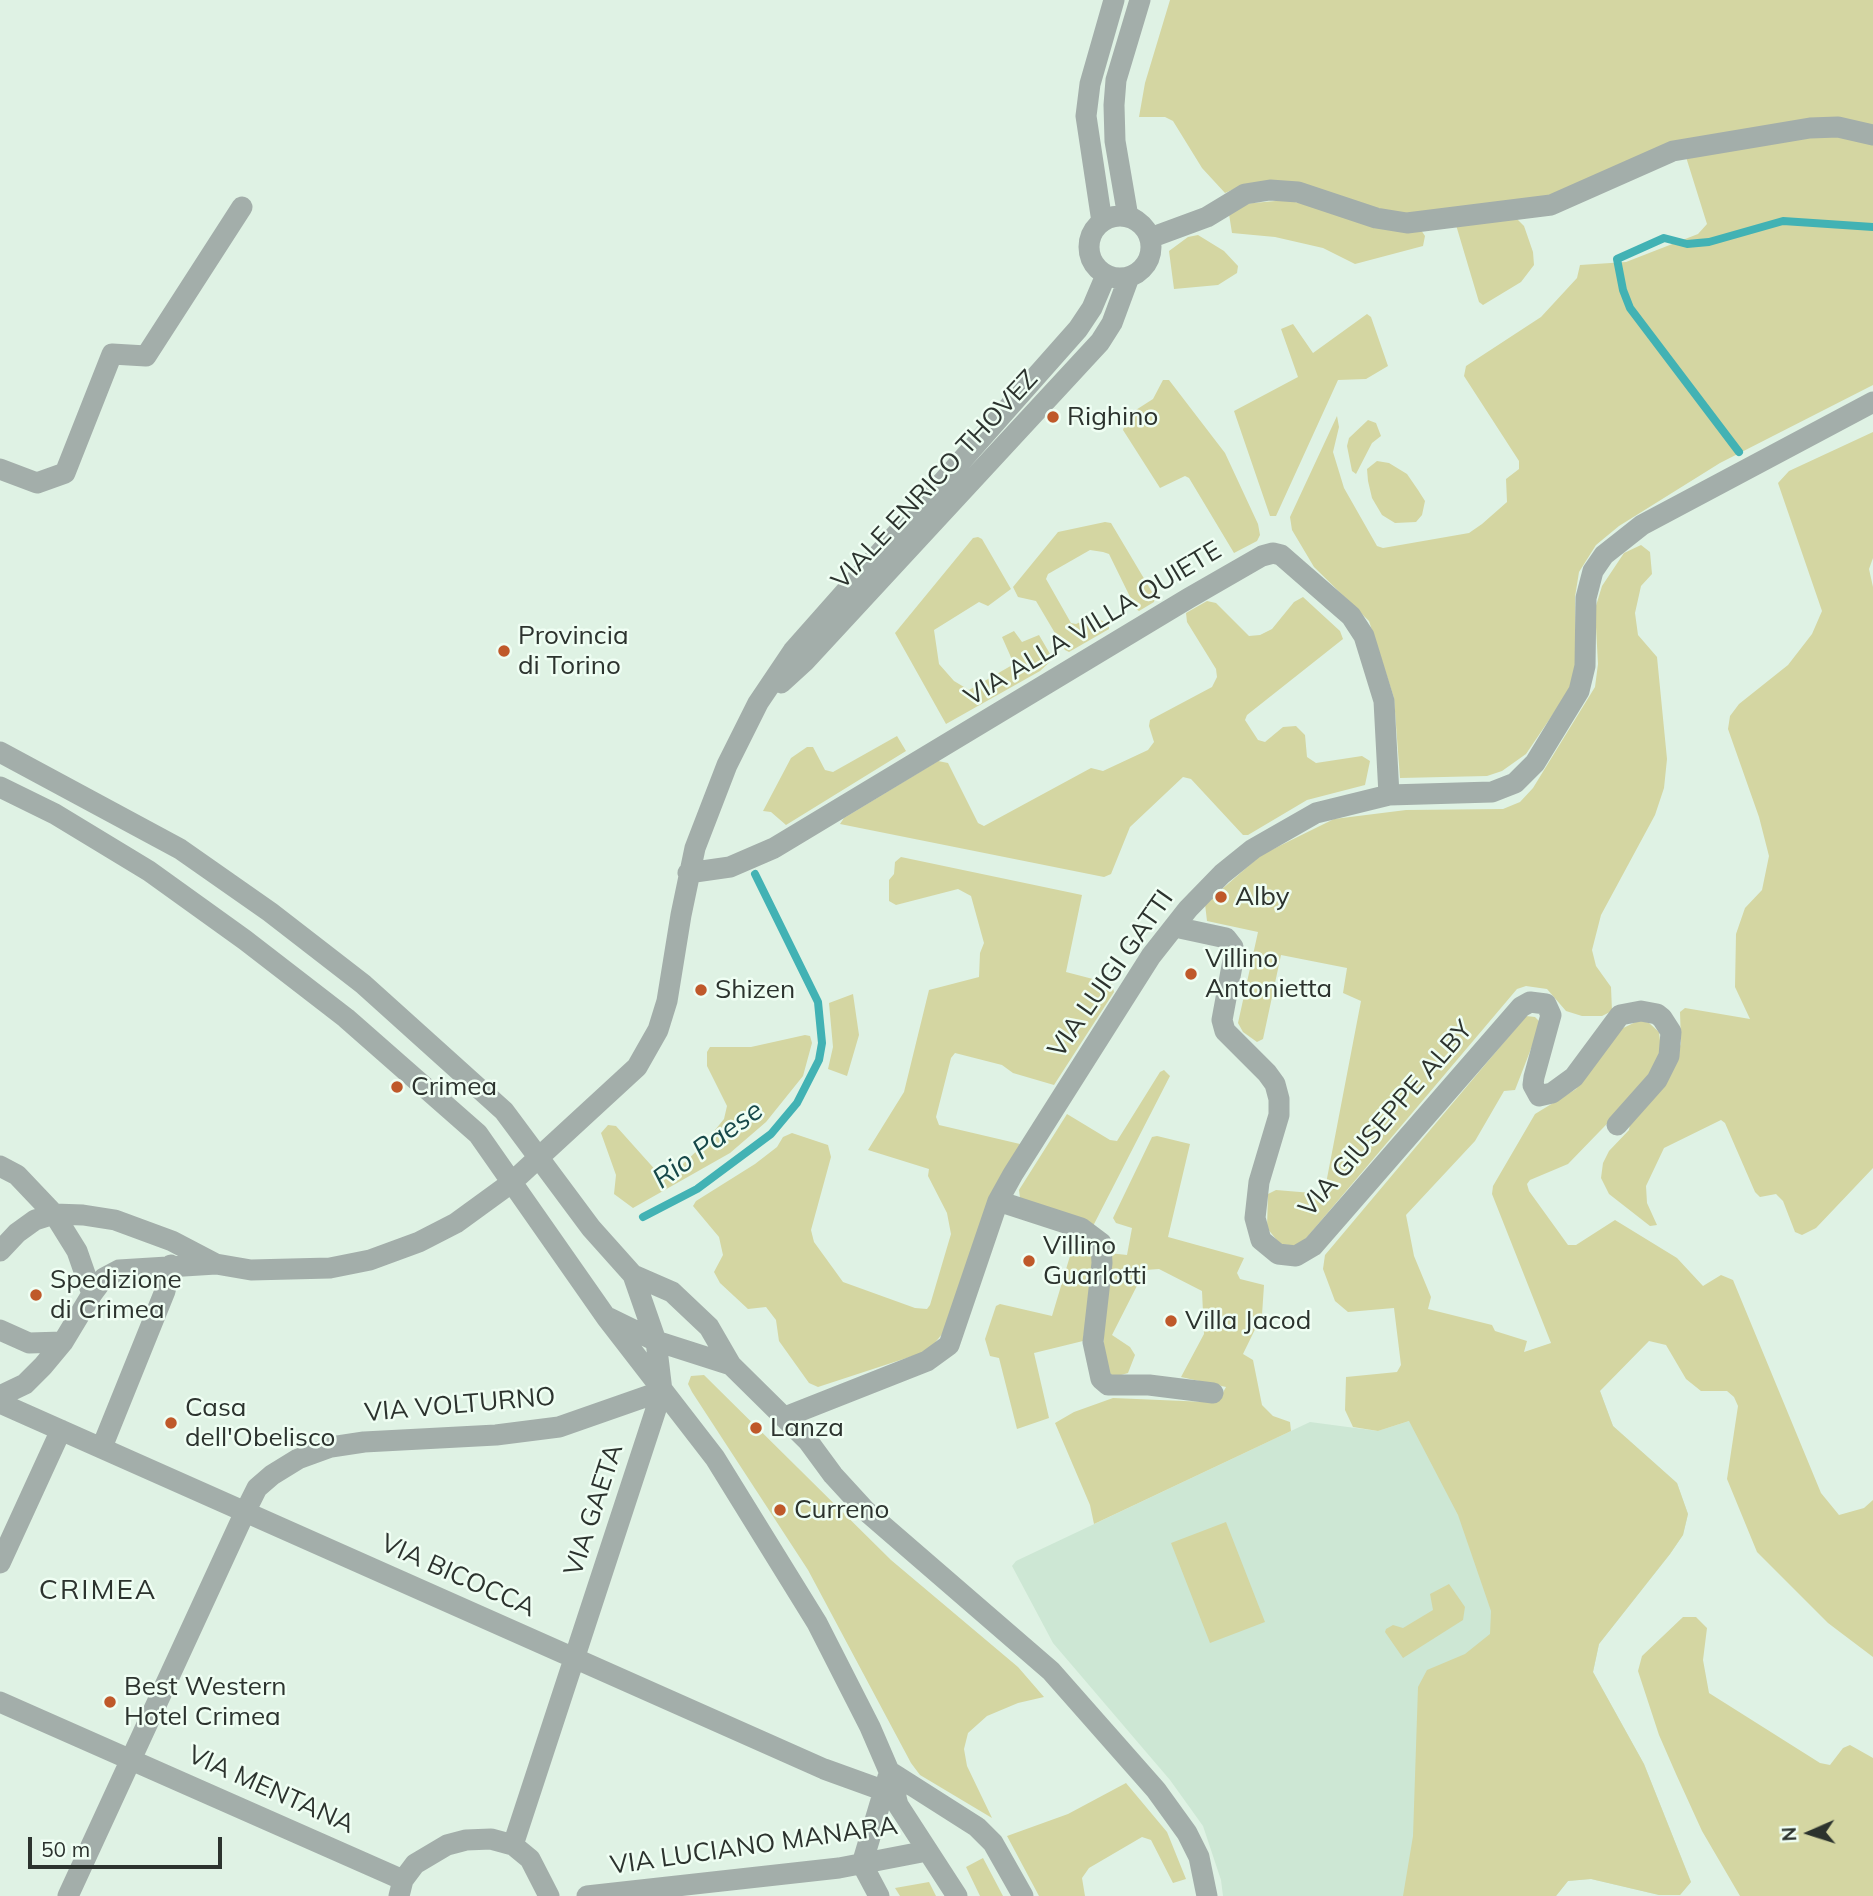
<!DOCTYPE html>
<html>
<head>
<meta charset="utf-8">
<style>
	body { margin:0 }
	#map { position:relative; width:1873px; height:1896px; overflow:hidden; background:#dff2e4; font-family:Mulish,sans-serif }
	canvas { display:block }
	.north { position:absolute; left:1775px; top:1798px; width:70px; height:70px; -webkit-text-stroke:5px #effef3; paint-order:stroke; rotate:267deg; font-size:19px; font-weight:700; line-height:28px; text-align:center; color:#2c332e }
	.north::after { content:''; display:block; margin:auto; width:24px; height:32px; background:#2c332e; clip-path:polygon(50% 0,100% 100%,50% 72%,0 100%) }
	.scale { position:absolute; left:28px; top:1837px; width:194px; height:32px; box-sizing:border-box; border:4px solid #2c332e; border-top:0; padding-left:9px; font-size:21px; line-height:24px; white-space:nowrap; color:#2c332e; -webkit-text-stroke:5px #effef3; paint-order:stroke }
</style>
</head>
<body>
<div id="map">
<canvas width="1873" height="1896"></canvas>
<div class="north">N</div>
<div class="scale">50 m</div>
</div>
<script>
const context = document.querySelector('canvas').getContext('2d');
context.lineJoin = 'round';
function fillPath(path, color) { context.fillStyle = color; context.fill(path, 'evenodd'); }
const toPath = rows => new Path2D(rows.map(r => 'M' + r).join(''));
function stroke(path, color, width, dash) { context.strokeStyle = color; context.lineWidth = width; context.lineCap = dash ? 'butt' : 'round'; context.setLineDash(dash || []); context.stroke(path); }
function drawText(font, color, halo, rows, align = 'center') {
  context.font = font + ' Mulish,sans-serif'; context.lineWidth = 5; context.setLineDash([]); context.textBaseline = 'middle'; context.strokeStyle = halo; context.fillStyle = color; for (const [text, x, y, turn = 0] of rows) {
    context.save(); context.translate(x, y); context.rotate((+turn || 0) * Math.PI / 180); context.textAlign = isNaN(turn) ? turn : align; if (halo) context.strokeText(text, 0, 0); context.fillText(text, 0, 0); context.restore();
  }
}
fillPath(toPath([
	[1600,1391,1613,1426,1677,1483,1688,1514,1683,1535,1670,1554,1599,1644,1593,1672,1644,1764,1691,1882,1680,1895,1659,1895,1591,1879,1568,1881,1556,1896,1223,1896,1221,1880,1203,1826,1170,1780,1053,1643,1012,1566,1016,1561,1310,1422,1378,1431,1409,1421]
]), '#cde7d4');
fillPath(toPath([
	[1170,0,1873,0,1873,385,1720,463,1619,526,1596,545,1579,572,1575,597,1576,665,1572,686,1526,754,1502,771,1487,776,1400,778,1394,698,1369,621,1314,567,1292,530,1290,517,1337,416,1339,427,1333,452,1344,488,1377,546,1383,548,1469,533,1482,524,1507,502,1506,479,1519,469,1519,461,1464,376,1466,366,1541,317,1577,278,1580,265,1626,262,1698,234,1707,224,1686,157,1522,203,1423,216,1241,186,1225,193,1202,168,1173,121,1165,117,1139,117,1145,83],
	[1286,200,1421,230,1425,236,1423,246,1355,264,1323,248,1275,237,1232,233,1229,214,1243,204],
	[1516,218,1524,226,1533,252,1534,265,1521,282,1483,305,1479,302,1456,225],
	[1198,235,1224,251,1238,266,1237,273,1218,285,1174,289,1169,251,1188,237],
	[1367,314,1371,317,1388,366,1366,379,1338,380,1276,516,1270,516,1234,411,1298,377,1281,329,1293,324,1313,353],
	[1163,380,1169,380,1225,453,1258,524,1260,535,1257,541,1234,553,1189,478,1185,476,1160,488,1123,430,1128,415,1153,399],
	[1368,420,1376,423,1381,436,1372,443,1356,474,1352,471,1347,446,1349,438],
	[1873,432,1873,558,1869,569,1873,587,1873,1168,1816,1228,1802,1235,1795,1232,1783,1201,1776,1194,1760,1197,1755,1192,1725,1123,1721,1120,1664,1148,1646,1186,1647,1203,1657,1225,1650,1226,1609,1194,1601,1178,1603,1163,1609,1151,1629,1130,1631,1119,1674,1064,1681,1043,1680,1012,1685,1008,1750,1019,1735,987,1736,934,1745,908,1762,890,1769,856,1759,817,1728,729,1730,716,1739,704,1788,665,1812,634,1822,611,1778,483,1789,471],
	[1377,461,1389,463,1407,474,1418,490,1425,501,1422,515,1416,522,1395,523,1382,515,1372,498,1368,481,1367,469],
	[1105,522,1111,523,1155,597,1154,602,1139,611,1136,609,1109,554,1103,552,1090,550,1048,574,1046,579,1071,623,1076,624,1094,616,1109,625,1109,629,1069,652,1065,650,1036,601,1018,597,1013,587,1058,532],
	[978,537,982,539,1011,589,988,606,979,602,934,630,939,664,954,681,969,690,1014,664,1002,637,1014,631,1022,642,1039,635,1053,659,1040,671,946,724,895,633,973,538],
	[1641,545,1650,552,1652,574,1641,586,1635,613,1638,635,1657,657,1667,759,1664,788,1655,815,1601,915,1592,950,1596,966,1611,987,1612,1011,1602,1016,1582,1016,1566,1011,1547,989,1526,986,1517,989,1303,1242,1297,1246,1280,1244,1267,1228,1268,1194,1276,1190,1324,1194,1361,1001,1343,993,1347,968,1281,955,1263,1039,1257,1042,1243,1032,1238,1023,1258,932,1207,921,1205,904,1261,855,1334,819,1406,810,1503,809,1520,802,1533,788,1595,687,1598,664,1595,609,1602,586,1624,553],
	[1303,597,1340,631,1343,639,1247,715,1245,720,1258,740,1265,742,1283,727,1296,726,1305,735,1307,757,1316,763,1362,756,1370,761,1365,785,1307,800,1248,835,1243,835,1191,779,1183,777,1130,827,1111,874,1104,877,840,824,844,818,938,761,948,763,978,823,984,826,1091,768,1103,771,1148,750,1154,742,1149,726,1150,720,1212,687,1217,677,1216,669,1187,622,1186,613,1207,601,1216,603,1249,636,1260,635,1272,629,1294,602],
	[897,736,906,751,786,825,771,812,763,811,791,758,807,747,813,747,825,770,833,772],
	[901,857,1082,895,1066,972,1112,984,1114,992,1054,1085,1013,1073,1002,1065,955,1053,951,1058,936,1117,939,1125,1020,1144,943,1333,928,1351,818,1387,809,1383,779,1341,776,1320,766,1307,748,1309,720,1283,714,1272,723,1255,719,1237,693,1206,696,1201,755,1164,777,1147,783,1137,792,1133,828,1145,831,1157,811,1230,814,1242,843,1282,915,1308,927,1309,930,1305,951,1234,947,1213,928,1176,929,1169,868,1150,904,1092,929,990,979,977,980,953,984,943,971,896,958,889,896,905,889,901,889,880,894,874,895,862],
	[853,994,859,1035,847,1076,828,1069,833,1047,829,1003],
	[1526,1016,1535,1017,1541,1023,1515,1090,1504,1091,1475,1141,1406,1215,1414,1256,1431,1297,1428,1309,1492,1325,1495,1331,1527,1341,1524,1352,1551,1343,1492,1194,1493,1186,1535,1114,1576,1089,1621,1029,1640,1020,1649,1023,1659,1032,1662,1057,1632,1098,1568,1164,1530,1180,1527,1184,1529,1191,1568,1245,1576,1245,1615,1220,1677,1258,1703,1286,1721,1275,1733,1280,1821,1493,1839,1515,1864,1508,1873,1500,1873,1657,1828,1623,1757,1552,1727,1479,1738,1406,1734,1397,1727,1391,1701,1391,1686,1379,1666,1345,1649,1341,1600,1391,1613,1426,1677,1483,1688,1514,1683,1535,1670,1554,1599,1644,1593,1672,1644,1764,1691,1882,1680,1895,1659,1895,1591,1879,1568,1881,1556,1896,1403,1896,1413,1836,1418,1687,1427,1670,1465,1654,1490,1634,1491,1611,1458,1515,1409,1421,1378,1431,1353,1427,1345,1410,1346,1377,1397,1372,1401,1365,1394,1308,1348,1312,1335,1301,1323,1269,1325,1255],
	[805,1035,810,1036,812,1043,803,1076,766,1122,730,1153,633,1208,614,1194,616,1175,601,1133,608,1125,616,1126,659,1174,668,1178,702,1146,724,1119,727,1106,707,1066,707,1052,710,1047,751,1047],
	[1164,1070,1170,1076,1092,1228,1020,1198,1019,1190,1067,1114,1110,1140,1117,1141,1160,1072],
	[1157,1136,1190,1144,1168,1237,1244,1258,1237,1273,1240,1279,1264,1285,1262,1315,1243,1354,1253,1360,1262,1405,1273,1416,1290,1422,1291,1431,1094,1524,1090,1505,1055,1423,1074,1412,1113,1398,1207,1402,1221,1396,1226,1387,1181,1377,1204,1334,1202,1291,1159,1269,1145,1270,1112,1335,1130,1347,1135,1355,1128,1373,1114,1377,1102,1366,1109,1253,1127,1255,1132,1228,1116,1223,1113,1218,1152,1137],
	[1076,1236,1091,1246,1094,1257,1083,1341,1034,1353,1049,1418,1017,1429,999,1358,990,1356,985,1339,996,1306,1000,1304,1052,1316],
	[704,1375,891,1560,1018,1667,1044,1697,1018,1703,987,1716,968,1733,964,1749,967,1766,992,1818,920,1775,911,1763,808,1570,692,1392,688,1384,691,1376],
	[1226,1522,1265,1622,1210,1643,1171,1543],
	[1449,1584,1465,1607,1463,1620,1403,1658,1385,1632,1386,1629,1393,1625,1403,1628,1433,1610,1430,1594],
	[1683,1617,1696,1617,1707,1628,1703,1660,1709,1693,1820,1763,1830,1765,1843,1748,1850,1745,1873,1758,1873,1896,1740,1896,1702,1831,1676,1774,1659,1735,1638,1671,1642,1656],
	[1126,1783,1167,1832,1186,1879,1173,1883,1151,1840,1142,1837,1089,1868,1082,1878,1085,1896,1039,1896,1007,1836,1068,1814],
	[983,1858,1003,1896,980,1896,966,1867],
	[929,1882,936,1896,900,1896,895,1888]
]), '#d4d6a2');
stroke(toPath([
	[1739,452,1630,308,1623,290,1617,259,1664,238,1687,244,1709,242,1783,221,1873,227],
	[643,1217,697,1189,771,1134,797,1103,819,1060,822,1043,818,1002,755,874]
]), '#42b2b4', 8);
stroke(toPath([
	'1089 247a31 31 0 1 1 62 0a31 31 0 1 1-62 0Z',
	[1128,217,1115,141,1114,105,1116,80,1140,0],
	[1102,222,1086,116,1090,84,1114,0],
	[1150,238,1207,217,1245,194,1270,190,1298,192,1376,218,1407,223,1551,205,1673,151,1810,128,1838,127,1873,135],
	[0,469,37,483,65,473,112,354,146,356,242,207],
	[781,683,804,662,1100,342,1112,323,1129,277],
	[0,752,180,849,270,912,363,984,504,1111,591,1228,633,1275,656,1341,662,1391,513,1845],
	[0,787,55,814,149,871,245,940,346,1018,478,1134,606,1317,715,1458,817,1623,870,1727,889,1771,898,1805,957,1896],
	[688,873,730,867,774,848,1189,598,1262,556,1273,553,1281,555,1351,616,1364,636,1384,701,1389,795],
	[1175,927,1226,938,1233,947,1234,955,1222,1020,1225,1031,1267,1073,1275,1084,1279,1099,1279,1115,1259,1182,1255,1218,1261,1240,1278,1254,1296,1256,1313,1246,1521,1007,1530,1002,1546,1004,1551,1015,1534,1077,1533,1085,1539,1096,1552,1093,1574,1077,1620,1015,1641,1011,1657,1014,1662,1018,1671,1032,1669,1056,1657,1080,1617,1125],
	[0,1166,17,1175,54,1214,77,1251,92,1294],
	[998,1201,1081,1228,1101,1243,1102,1263,1093,1342,1101,1379,1108,1385,1149,1385,1213,1393],
	[0,1251,17,1233,35,1220,54,1214,83,1215,115,1220,172,1241,214,1263],
	[633,1275,672,1292,709,1327,731,1365,808,1441,833,1475,866,1511,1051,1671,1156,1790,1187,1833,1199,1857,1207,1896],
	[609,1318,656,1341,731,1365],
	[0,1330,29,1343,63,1342],
	[0,1396,25,1384,43,1366,63,1342,92,1294,104,1278,119,1270,216,1264,251,1270,330,1268,370,1260,419,1242,456,1223,511,1183,637,1067,658,1030,667,1001,681,915,695,848,727,765,758,703,793,651,1078,329,1092,308,1106,275],
	[0,1403,824,1769,896,1795],
	[785,1417,927,1361,949,1345,998,1201,1013,1174,1151,956,1188,909,1222,874,1253,849,1316,813,1389,795,1492,792,1515,783,1535,763,1579,691,1585,666,1586,598,1593,571,1604,555,1642,525,1873,402],
	[102,1447,165,1291,171,1265],
	[0,1563,61,1430],
	[0,1702,403,1880],
	[889,1771,977,1827,993,1843,1023,1896],
	[862,1864,888,1777],
	[862,1864,879,1896],
	[68,1896,245,1512,257,1488,272,1475,298,1459,331,1447,364,1442,496,1435,559,1427,662,1391],
	[399,1896,403,1880,415,1864,447,1845,466,1840,491,1839,513,1845,530,1859,549,1896],
	[587,1896,839,1868,927,1851]
]), '#a3aeaa', 21);
for (const [x, y, r, color] of [
	[1053,417,7,"#bf592a"],
	[504,651,7,"#bf592a"],
	[1221,897,7,"#bf592a"],
	[1191,974,7,"#bf592a"],
	[701,990,7,"#bf592a"],
	[397,1087,7,"#bf592a"],
	[1029,1261,7,"#bf592a"],
	[36,1295,7,"#bf592a"],
	[1171,1321,7,"#bf592a"],
	[171,1423,7,"#bf592a"],
	[756,1428,7,"#bf592a"],
	[780,1510,7,"#bf592a"],
	[110,1702,7,"#bf592a"]
]) { const dot = new Path2D(); dot.arc(x, y, r, 0, 2 * Math.PI); context.fillStyle = color; context.fill(dot); stroke(dot, '#effef3', 2.5); }
drawText('26px', '#2c332e', '#effef3', [
	["Righino",1067,417],
	["Provincia",518,636],
	["di Torino",518,666],
	["Alby",1235,897],
	["Villino",1205,959],
	["Antonietta",1205,989],
	["Shizen",715,990],
	["Crimea",411,1087],
	["Villino",1043,1246],
	["Guarlotti",1043,1276],
	["Spedizione",50,1280],
	["di Crimea",50,1310],
	["Villa Jacod",1185,1321],
	["Casa",185,1408],
	["dell'Obelisco",185,1438],
	["Lanza",770,1428],
	["Curreno",794,1510],
	["Best Western",124,1687],
	["Hotel Crimea",124,1717]
], 'left');
drawText('26px', '#2c332e', '#effef3', [
	["VIALE ENRICO THOVEZ",935,480,-47],
	["VIA ALLA VILLA QUIETE",1093,624,-31],
	["VIA LUIGI GATTI",1111,974,-55],
	["VIA GIUSEPPE ALBY",1386,1119,-49],
	["VIA VOLTURNO",460,1405,-5],
	["VIA GAETA",594,1510,-72],
	["VIA BICOCCA",458,1576,24],
	["VIA MENTANA",271,1790,24],
	["VIA LUCIANO MANARA",754,1846,-8]
]);
drawText('italic 28px', '#164849', '#effef3', [
	["Rio Paese",708,1145,-36]
]);
context.letterSpacing = '2px';
drawText('28px', '#2c332e', '#effef3', [
	["CRIMEA",98,1591]
]);
context.letterSpacing = '0px';
</script>
</body>
</html>
